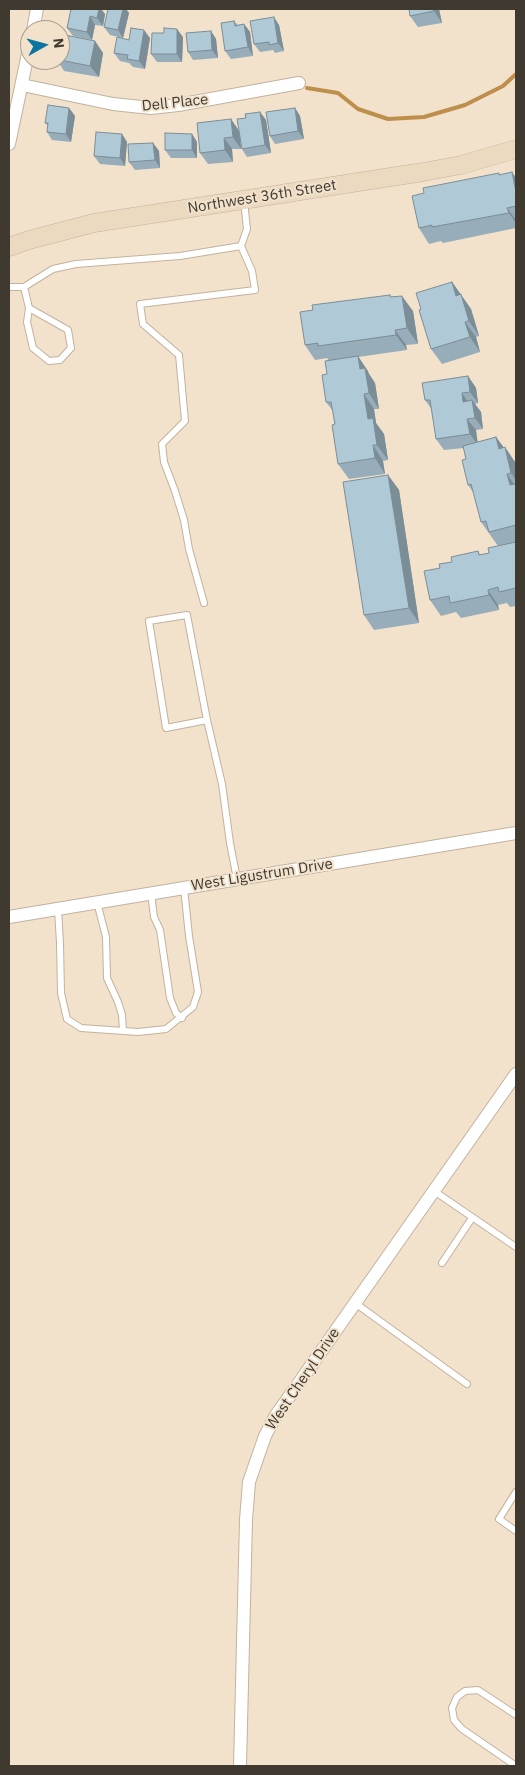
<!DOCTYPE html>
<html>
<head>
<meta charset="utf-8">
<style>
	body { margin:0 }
	#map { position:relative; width:525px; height:1775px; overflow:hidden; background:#f2e2cc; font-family:"IBM Plex Sans",sans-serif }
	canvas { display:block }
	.frame { position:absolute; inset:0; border:10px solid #3f3930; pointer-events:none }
	.north { position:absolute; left:20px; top:20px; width:50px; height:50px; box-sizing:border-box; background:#f2e2cc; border:1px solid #aa9e8e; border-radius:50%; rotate:83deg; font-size:14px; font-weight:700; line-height:20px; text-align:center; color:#3f3930 }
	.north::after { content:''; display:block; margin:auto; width:18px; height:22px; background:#0975a0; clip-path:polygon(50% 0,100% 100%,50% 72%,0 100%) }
</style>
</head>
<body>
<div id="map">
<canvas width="525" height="1775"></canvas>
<div class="frame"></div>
<div class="north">N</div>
</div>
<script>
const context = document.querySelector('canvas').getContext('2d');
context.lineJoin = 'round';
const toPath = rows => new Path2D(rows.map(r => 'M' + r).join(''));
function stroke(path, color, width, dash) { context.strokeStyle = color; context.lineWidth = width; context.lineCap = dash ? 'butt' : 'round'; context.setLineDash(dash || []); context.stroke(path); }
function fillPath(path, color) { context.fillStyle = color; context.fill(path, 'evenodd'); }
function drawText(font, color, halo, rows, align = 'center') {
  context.font = font + ' "IBM Plex Sans",sans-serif'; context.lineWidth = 4; context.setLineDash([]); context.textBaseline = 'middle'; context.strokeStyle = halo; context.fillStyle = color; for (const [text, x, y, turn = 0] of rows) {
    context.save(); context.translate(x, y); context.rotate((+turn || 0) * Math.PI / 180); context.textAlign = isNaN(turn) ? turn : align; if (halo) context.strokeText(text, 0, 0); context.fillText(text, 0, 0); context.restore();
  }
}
stroke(toPath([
	[307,88,338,93,358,109,388,119,424,117,465,105,503,86,516,74]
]), '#bd8f4a', 4);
const service = toPath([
	[9,287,24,287,53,269,76,264,180,256,241,246,247,229,244,201],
	[24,287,29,308,68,330,71,348,60,360,49,361,33,348,27,322,29,308],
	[204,603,189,549,184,520,175,491,164,462,162,444,185,421,179,355,143,324,140,304,255,290,252,271,241,246],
	[207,720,166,728,149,621,187,615,207,720,222,784,230,843,237,879],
	[151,893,154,917,160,930,170,998,176,1013,182,1018],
	[97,902,106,937,107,978,118,1002,122,1015,123,1031],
	[58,909,60,943,61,993,67,1019,81,1028,138,1032,166,1029,193,1007,198,992,189,936,184,888],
	[434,1191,516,1247],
	[442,1263,472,1218],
	[355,1303,467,1384],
	[516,1492,499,1519,516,1531],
	[516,1715,478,1690,465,1691,457,1697,452,1708,454,1720,462,1729,516,1766]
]);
const minor = toPath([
	[33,30,37,9],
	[22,85,113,104,151,108,178,105,299,83],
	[9,144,30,44],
	[9,917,516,833],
	[240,1766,246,1520,249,1482,265,1436,276,1415,294,1390,516,1074]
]);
const secondary = toPath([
	[9,247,29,240,94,223,423,172,461,165,516,149]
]);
stroke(service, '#c2b29e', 8);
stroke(minor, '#c2b29e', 14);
stroke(secondary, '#c2b29e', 19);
stroke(service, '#fff', 6);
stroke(minor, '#fff', 12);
stroke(secondary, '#ebdabf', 18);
fillPath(toPath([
	[71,9,101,9,105,14,103,26,95,25,92,40,73,36,67,28],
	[108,9,126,9,129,13,123,38,110,35,104,27],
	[409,9,439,9,442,23,418,27,410,16],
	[234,21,238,25,244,24,250,32,253,56,231,59,225,51],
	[279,25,284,51,275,53,273,50,260,52,254,44],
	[211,31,216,39,218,58,193,60,188,52],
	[183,37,182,62,157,62,151,54],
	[150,38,145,69,133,67,129,63,120,61,114,53,129,40],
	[95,41,103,53,99,77,64,71,57,60,60,60],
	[69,108,75,116,71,142,52,140,47,132,48,126,45,123],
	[295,108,300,116,304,139,275,144,270,136],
	[260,112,266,120,271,153,247,157,242,149,240,136,241,149,232,149,233,162,208,164,200,153,231,119,239,131,246,118],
	[122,134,127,142,125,166,100,164,94,156],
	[192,134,197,142,197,158,171,158,165,150],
	[153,143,159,151,160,168,135,170,129,162],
	[500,175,516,178,516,228,443,243,441,241,429,244,419,228],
	[452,282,471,309,479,336,476,337,480,352,442,364,431,349],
	[391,297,413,311,418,344,406,345,407,350,358,357,375,383,379,409,374,409,376,423,384,434,388,460,383,461,385,474,349,479,338,464,333,411,326,402,327,374,329,361,327,358,315,360,305,345],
	[468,376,476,388,478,403,475,404,481,412,483,429,476,430,477,442,496,437,515,462,516,466,516,606,510,607,507,603,498,605,499,610,461,618,456,612,441,616,430,600,440,568,452,562,478,551,480,555,489,553,498,546,481,522,473,492,468,485,466,459,464,448,444,450,436,439,432,410,425,400],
	[388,475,399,490,419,623,374,630,364,615]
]), '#97adb9');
fillPath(toPath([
	[99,9,101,9,105,14,103,26,97,18],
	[123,9,126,9,129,13,123,38,118,30],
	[433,9,439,9,442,23,434,11],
	[90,16,95,25,92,40,87,32],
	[274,17,279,25,284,51,278,43],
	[244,24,250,32,253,56,248,47],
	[177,29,183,37,182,62,177,54],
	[144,30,150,38,145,69,139,61],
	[211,31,216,39,218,58,212,50],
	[95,41,103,53,99,77,90,66],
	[69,108,75,116,71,142,66,134],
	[295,108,300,116,304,139,298,131],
	[260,112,266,120,271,153,265,145],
	[231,119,239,131,241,149,233,137],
	[122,134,127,142,125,166,120,158],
	[192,134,197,142,197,158,192,150],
	[224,138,232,149,233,162,225,150],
	[153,143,159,151,160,168,155,160],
	[512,172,516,178,516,192],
	[507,208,516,220,516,223,509,213],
	[452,282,471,309,479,336,469,321,456,296],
	[402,296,413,311,418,344,407,328],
	[465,322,476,337,480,352,470,337],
	[395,330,406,345,407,350,396,335],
	[358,356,368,371,369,374,375,383,379,409,369,393,360,369],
	[468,376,476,388,478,403,470,392],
	[462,393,470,405,463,402],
	[364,394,374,409,376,423,384,434,388,460,377,445,368,419],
	[472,400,481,412,483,429,475,418],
	[467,419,476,430,478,445,470,434],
	[496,437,506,451,505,447,515,462,516,466,516,480,511,473,499,449],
	[373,445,383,461,385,474,375,458],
	[507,474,516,487,515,484,516,485,516,494,510,485],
	[388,475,399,490,419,623,409,608],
	[488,590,498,605,499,610,489,595]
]), '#7b8d96');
const building = toPath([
	[71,9,99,9,97,18,90,16,87,32,67,28,71,9],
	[108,9,123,9,118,30,104,27,108,9],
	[409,9,433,9,434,11,410,16,409,9],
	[274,17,278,43,269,45,269,42,254,44,250,21,274,17],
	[234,21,235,26,244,24,248,47,225,51,221,23,234,21],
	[131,28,144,30,139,61,127,59,128,55,114,53,117,37,129,40,131,28],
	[164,28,177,29,177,54,151,54,152,33,164,33,164,28],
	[211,31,212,50,188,52,186,33,211,31],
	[60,34,95,41,90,66,60,60,60,34],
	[48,105,69,108,66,134,47,132,48,123,45,123,48,105],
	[295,108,298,131,270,136,266,112,295,108],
	[260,112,265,145,242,149,237,119,246,118,245,114,260,112],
	[231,119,233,137,224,138,225,150,200,153,197,123,231,119],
	[96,132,122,134,120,158,94,156,96,132],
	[165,133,192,134,192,150,165,150,165,133],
	[153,143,155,160,129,162,128,144,153,143],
	[512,172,516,192,516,206,507,208,509,213,432,227,432,225,419,228,412,196,424,193,423,188,499,173,499,175,512,172],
	[452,282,456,296,461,294,469,321,465,322,470,337,431,349,419,310,421,309,416,293,452,282],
	[390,295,390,297,402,296,407,328,395,330,396,335,318,346,318,343,305,345,300,312,313,310,312,305,390,295],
	[358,356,360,369,365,368,369,393,364,394,368,419,373,418,377,445,373,445,375,458,338,464,332,425,335,424,331,402,326,402,322,375,327,374,325,361,358,356],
	[468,376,470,392,462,393,463,402,472,400,475,418,467,419,470,434,436,439,430,400,425,400,422,383,468,376],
	[496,437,499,449,505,447,511,473,507,474,510,485,515,484,516,487,516,525,489,532,486,521,481,522,471,484,468,485,462,460,466,459,463,446,496,437],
	[388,475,409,608,364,615,343,482,388,475],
	[516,542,516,588,499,592,498,587,488,590,489,595,450,603,449,596,430,600,424,571,440,568,439,564,452,562,451,557,478,551,479,555,489,553,488,548,516,542]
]);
fillPath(building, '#b0c9d7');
stroke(building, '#7b8d96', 1);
drawText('15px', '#3f3930', '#f2e2cc', [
	["Dell Place",175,103,-6],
	["Northwest 36th Street",262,197,-9],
	["West Ligustrum Drive",262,875,-9],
	["West Cheryl Drive",303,1379,-56]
]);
</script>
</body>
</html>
